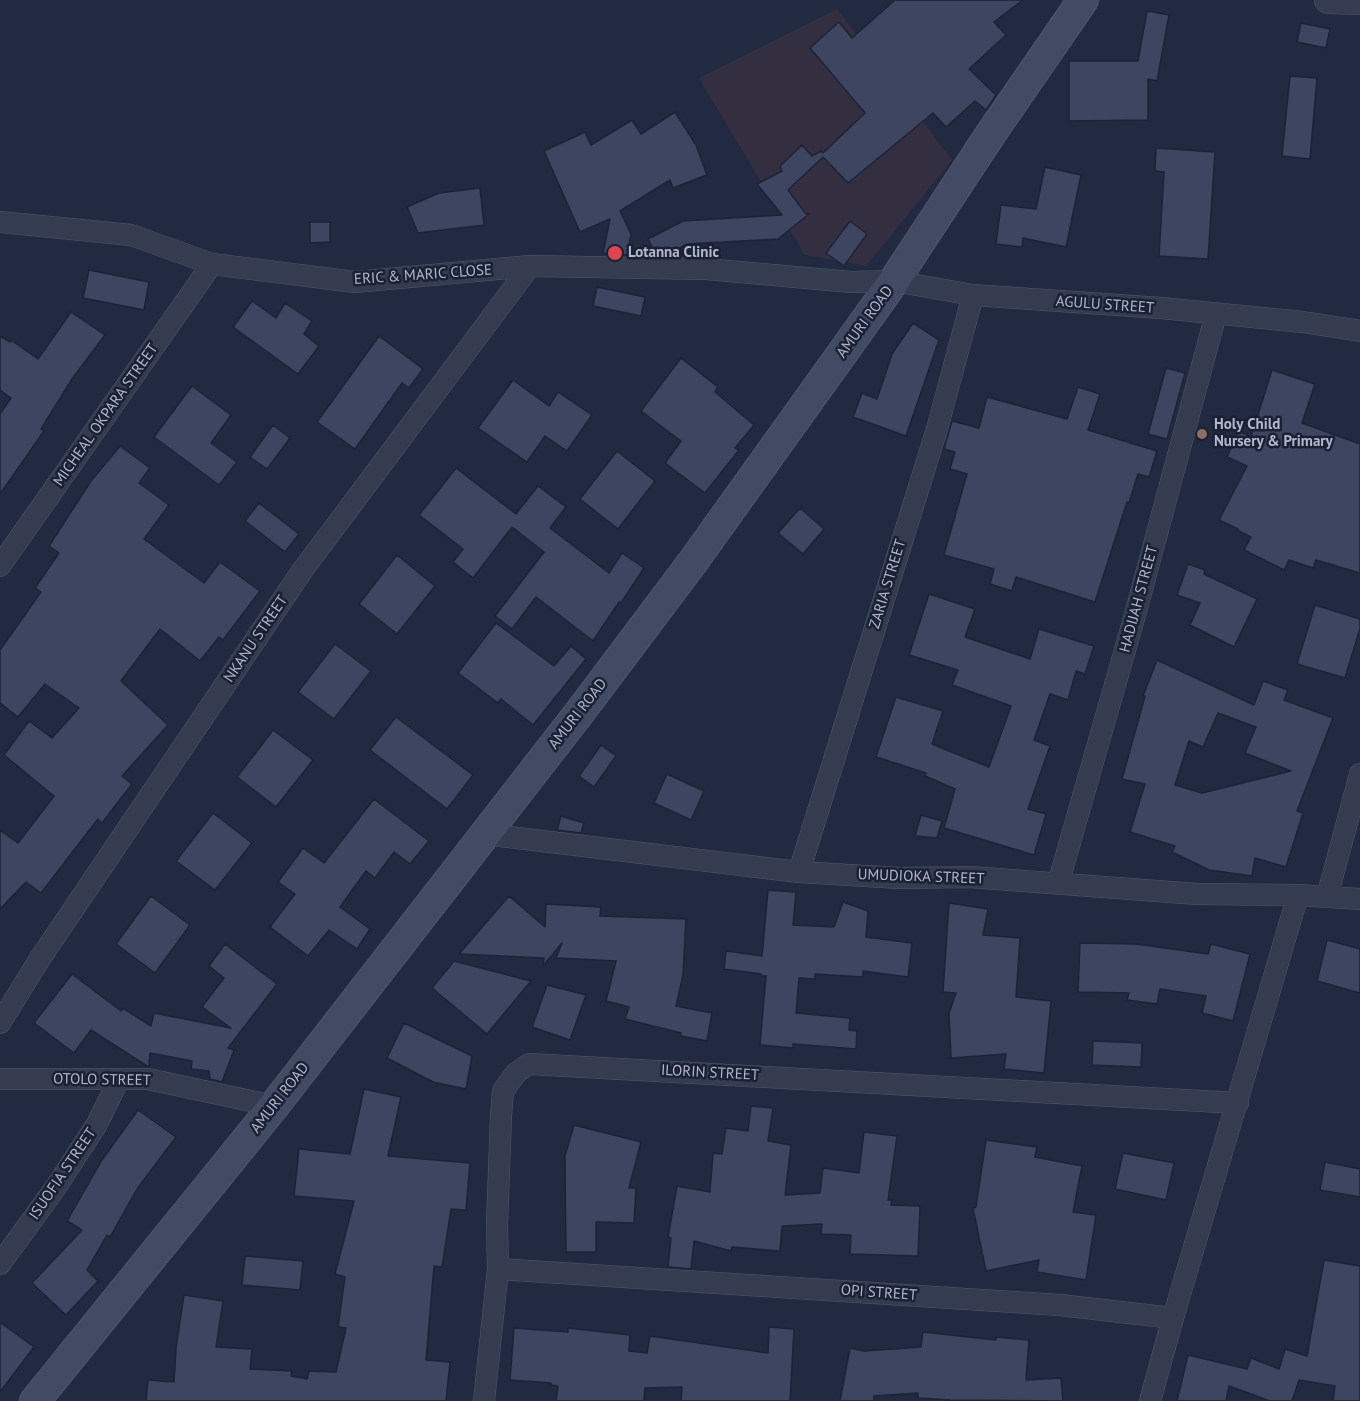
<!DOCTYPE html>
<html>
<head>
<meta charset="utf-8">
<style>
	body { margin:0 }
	canvas { display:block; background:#212a40 }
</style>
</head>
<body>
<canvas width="1360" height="1401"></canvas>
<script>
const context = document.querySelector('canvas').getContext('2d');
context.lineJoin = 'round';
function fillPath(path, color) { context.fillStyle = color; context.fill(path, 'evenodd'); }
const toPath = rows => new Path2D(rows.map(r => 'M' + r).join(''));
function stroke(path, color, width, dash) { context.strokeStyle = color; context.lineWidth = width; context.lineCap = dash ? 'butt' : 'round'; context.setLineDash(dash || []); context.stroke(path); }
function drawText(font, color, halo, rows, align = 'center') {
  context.font = font + ' "PT Sans",sans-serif'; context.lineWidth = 5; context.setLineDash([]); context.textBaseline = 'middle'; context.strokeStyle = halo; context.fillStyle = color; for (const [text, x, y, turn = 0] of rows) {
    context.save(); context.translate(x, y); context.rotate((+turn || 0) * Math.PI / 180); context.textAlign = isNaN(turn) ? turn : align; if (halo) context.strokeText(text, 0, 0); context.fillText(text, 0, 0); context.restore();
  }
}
fillPath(toPath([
	[837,9,952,160,866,266,805,255,699,78]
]), '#342f40');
const building = toPath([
	[895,0,1023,0,994,22,1006,35,969,69,996,95,986,110,975,101,946,127,933,113,848,183,823,157,788,190,806,214,809,214,778,239,687,244,666,256,656,255,648,239,683,221,782,215,757,184,782,171,780,166,802,145,812,156,821,151,823,153,865,113,810,48,839,22,852,38,895,0],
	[1147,11,1169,15,1157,81,1148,79,1148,120,1069,121,1069,61,1138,61,1147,11],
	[1301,23,1330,29,1326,48,1297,42,1301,23],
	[1290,76,1317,78,1310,159,1282,156,1290,76],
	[675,112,696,145,707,175,673,188,670,180,620,211,631,234,627,255,603,253,610,219,580,232,544,151,585,132,591,145,632,120,641,134,675,112],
	[1156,148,1215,152,1208,259,1159,256,1164,172,1155,171,1156,148],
	[1045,167,1081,175,1066,247,1023,238,1022,247,996,244,1001,205,1036,209,1045,167],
	[480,188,484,225,418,233,407,207,439,193,480,188],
	[850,221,867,234,844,266,826,253,850,221],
	[310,222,330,222,330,242,310,243,310,222],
	[89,270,149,282,144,310,83,298,89,270],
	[597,287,645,297,641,316,593,306,597,287],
	[252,301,276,318,285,303,312,321,304,334,319,346,298,374,233,327,252,301],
	[71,312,105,335,72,379,41,429,44,431,0,494,0,414,11,398,0,390,0,336,10,342,11,340,38,359,71,312],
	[913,323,939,340,906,436,853,417,862,393,877,399,892,354,913,323],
	[379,336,423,369,409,388,402,383,355,449,317,422,379,336],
	[681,358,718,387,715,392,754,425,735,448,739,450,705,493,665,463,681,441,641,411,681,358],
	[1166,368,1185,373,1167,439,1148,434,1166,368],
	[1272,370,1315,384,1302,423,1360,444,1360,573,1316,560,1313,568,1289,560,1284,570,1244,550,1251,537,1237,530,1238,529,1219,520,1247,466,1227,457,1239,431,1251,437,1272,370],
	[513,380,549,406,558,392,592,415,567,451,545,436,527,462,478,428,513,380],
	[192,386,231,415,211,443,237,462,219,485,154,437,192,386],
	[1078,387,1100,394,1088,430,1157,451,1149,477,1138,474,1129,503,1127,502,1095,602,1016,577,1012,591,990,584,994,569,944,555,967,474,950,469,955,452,944,449,952,421,979,428,987,397,1067,419,1078,387],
	[273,425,290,438,267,469,250,457,273,425],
	[120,446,150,468,139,483,169,505,144,539,204,583,220,562,260,591,223,640,219,637,200,661,160,629,121,681,168,725,122,776,132,784,102,823,98,819,41,893,26,882,0,909,0,830,18,843,54,796,4,755,29,721,52,738,79,708,45,684,18,717,0,703,0,650,41,592,35,588,59,553,49,546,91,481,120,446],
	[617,451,655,481,618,529,580,499,617,451],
	[456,468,516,514,538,486,566,507,550,528,609,573,622,553,644,568,621,603,619,602,593,641,536,597,512,629,495,616,544,552,512,527,473,578,453,562,463,549,419,515,456,468],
	[259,503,299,534,285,552,245,521,259,503],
	[800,508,824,529,803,554,778,533,800,508],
	[397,555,435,586,397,634,359,604,397,555],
	[1188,564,1205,570,1204,574,1257,599,1234,647,1190,625,1200,603,1177,595,1188,564],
	[929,594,975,609,965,637,1030,659,1039,629,1094,646,1085,674,1076,671,1068,700,1050,694,1034,740,1050,746,1028,809,1046,814,1034,855,944,828,955,789,925,776,926,773,876,757,896,697,943,711,932,744,989,767,1011,706,952,685,958,670,909,655,929,594],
	[1315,605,1360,619,1360,628,1345,678,1297,664,1315,605],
	[496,623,554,666,571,646,586,659,533,725,501,699,498,703,458,673,496,623],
	[335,644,371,671,334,719,298,692,335,644],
	[1157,660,1254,705,1263,681,1288,690,1284,700,1333,718,1297,811,1303,813,1286,867,1255,858,1252,876,1209,870,1172,852,1175,846,1130,832,1145,784,1122,779,1145,696,1143,696,1157,660],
	[1218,713,1256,727,1245,753,1291,771,1202,793,1175,785,1189,741,1203,747,1218,713],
	[396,717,473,775,447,809,370,750,396,717],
	[273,730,313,760,276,807,237,777,273,730],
	[601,745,616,756,594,787,579,776,601,745],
	[667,774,704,791,691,820,654,803,667,774],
	[374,799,429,841,410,864,394,852,375,878,366,871,340,907,370,929,357,949,329,930,308,956,270,927,295,894,278,882,303,848,324,863,374,799],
	[213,813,252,843,215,890,176,861,213,813],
	[921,815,942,821,937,838,915,836,921,815],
	[561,816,584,823,581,833,557,830,561,816],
	[768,890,796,892,793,925,834,927,843,902,868,911,866,937,912,943,908,977,863,971,863,977,815,974,815,979,799,978,796,1013,850,1018,849,1030,857,1031,856,1049,793,1044,793,1048,760,1045,766,976,761,976,761,974,724,969,726,951,762,956,768,890],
	[151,896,190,925,155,973,116,944,151,896],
	[509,896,545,927,546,904,601,907,600,916,686,919,683,975,676,1006,712,1013,707,1041,681,1036,681,1033,625,1019,629,1007,606,1001,616,961,556,958,562,943,543,966,544,958,459,954,509,896],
	[949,903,988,909,983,935,1020,938,1016,997,1051,1001,1044,1073,1004,1069,1006,1054,951,1058,949,1013,956,993,943,992,949,903],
	[1327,940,1360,949,1360,993,1317,981,1327,940],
	[1080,943,1136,944,1208,954,1211,944,1250,954,1233,1021,1202,1013,1206,996,1160,989,1157,1004,1127,1000,1129,993,1078,992,1080,943],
	[225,944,277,984,228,1048,234,1050,222,1082,210,1079,209,1071,191,1069,192,1061,150,1053,149,1066,147,1066,91,1030,74,1053,34,1023,72,974,121,1011,123,1008,151,1026,154,1013,231,1028,202,1007,224,978,209,966,225,944],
	[454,961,531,981,487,1034,432,988,454,961],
	[547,985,586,995,570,1040,532,1027,547,985],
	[404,1023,472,1056,466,1089,433,1082,387,1058,404,1023],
	[1093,1041,1142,1043,1141,1067,1092,1065,1093,1041],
	[364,1089,401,1097,388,1156,470,1163,466,1210,451,1209,442,1267,434,1266,426,1360,450,1362,446,1401,146,1401,148,1380,174,1382,176,1348,184,1295,223,1301,216,1347,252,1349,250,1369,292,1371,291,1376,307,1379,309,1371,336,1372,346,1328,338,1327,345,1277,335,1274,354,1201,294,1196,299,1149,350,1154,364,1089],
	[751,1106,773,1108,768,1141,791,1145,785,1195,820,1193,823,1168,859,1173,864,1132,897,1136,888,1200,892,1200,891,1205,920,1206,918,1256,850,1254,851,1235,821,1234,822,1224,782,1226,780,1251,732,1247,731,1251,694,1241,691,1269,668,1267,671,1238,668,1237,677,1186,710,1192,713,1153,722,1154,726,1128,748,1131,751,1106],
	[138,1110,176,1137,137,1189,110,1237,107,1235,87,1270,98,1281,66,1315,32,1283,82,1230,67,1221,102,1160,138,1110],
	[574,1125,641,1142,629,1188,636,1188,634,1223,596,1222,596,1252,566,1252,565,1156,574,1125],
	[986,1140,1037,1147,1035,1157,1082,1166,1073,1212,1096,1215,1086,1280,1037,1272,1039,1260,986,1271,973,1208,976,1207,986,1140],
	[1123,1153,1174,1163,1166,1200,1115,1189,1123,1153],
	[1325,1162,1360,1169,1360,1197,1320,1190,1325,1162],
	[245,1256,303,1261,300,1290,242,1285,245,1256],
	[1324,1260,1360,1266,1360,1401,1333,1401,1335,1386,1299,1380,1292,1401,1270,1401,1229,1386,1226,1401,1177,1401,1188,1355,1247,1369,1251,1358,1279,1369,1285,1349,1307,1356,1324,1260],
	[0,1322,34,1347,0,1392,0,1322],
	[769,1327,794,1329,790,1401,681,1401,682,1387,645,1388,644,1401,556,1401,558,1386,551,1385,551,1383,510,1380,514,1328,568,1332,568,1328,630,1335,629,1351,647,1353,650,1336,768,1353,769,1327],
	[923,1332,996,1340,996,1337,1029,1340,1026,1380,1061,1378,1063,1401,951,1400,918,1398,918,1393,874,1396,874,1401,840,1401,850,1348,864,1351,921,1347,923,1332]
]);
fillPath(building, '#3d4561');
stroke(building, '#1d2337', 1.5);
const minor = toPath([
	[0,222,131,235,212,264,355,282,530,266,706,269,851,282,894,281,973,295,1161,308,1303,322,1360,331],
	[0,566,212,264],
	[484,834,799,872,899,878,970,877,1197,894,1298,895,1360,899],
	[799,872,937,429,973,295],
	[1058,884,1135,615,1216,314],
	[1327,897,1360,774],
	[0,1023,41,957,302,571,530,266],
	[0,1079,148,1079,274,1106],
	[0,1264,56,1187,97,1124,119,1079],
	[498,1269,1060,1305,1173,1318,1150,1401],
	[1173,1318,1298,895],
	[484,1401,498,1269,497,1224,501,1116,503,1091,516,1073,529,1064,1238,1103]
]);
const tertiary = toPath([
	[1328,0,1360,1]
]);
const secondary = toPath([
	[35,1401,274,1106,583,708,692,563,894,281,990,135,1083,0]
]);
stroke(minor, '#51576b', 22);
stroke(tertiary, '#51576b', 28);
stroke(secondary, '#51576b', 32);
stroke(minor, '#363c50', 21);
stroke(tertiary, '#363c50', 27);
stroke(secondary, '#434a64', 30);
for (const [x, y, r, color] of [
	[615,253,8,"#e0444e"],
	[1202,434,6,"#8d6e63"]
]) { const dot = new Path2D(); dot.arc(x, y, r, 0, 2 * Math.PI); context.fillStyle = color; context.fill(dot); stroke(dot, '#1b2135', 2); }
drawText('bold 15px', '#b2b7cb', '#1b2135', [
	["Lotanna Clinic",628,253],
	["Holy Child",1214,425],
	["Nursery & Primary",1214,442]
], 'left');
drawText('15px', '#b2b7cb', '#1b2135', [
	["ERIC & MARIC CLOSE",423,275,-4],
	["AGULU STREET",1105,305,4],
	["AMURI ROAD",865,322,-54],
	["MICHEAL OKPARA STREET",106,415,-55],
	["ZARIA STREET",888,584,-73],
	["HADIJAH STREET",1139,599,-75],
	["NKANU STREET",256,639,-56],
	["AMURI ROAD",578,714,-52],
	["UMUDIOKA STREET",921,877,2],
	["ILORIN STREET",710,1073,3],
	["OTOLO STREET",102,1080,1],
	["AMURI ROAD",280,1098,-52],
	["ISUOFIA STREET",63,1174,-56],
	["OPI STREET",879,1293,4]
]);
</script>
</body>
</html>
